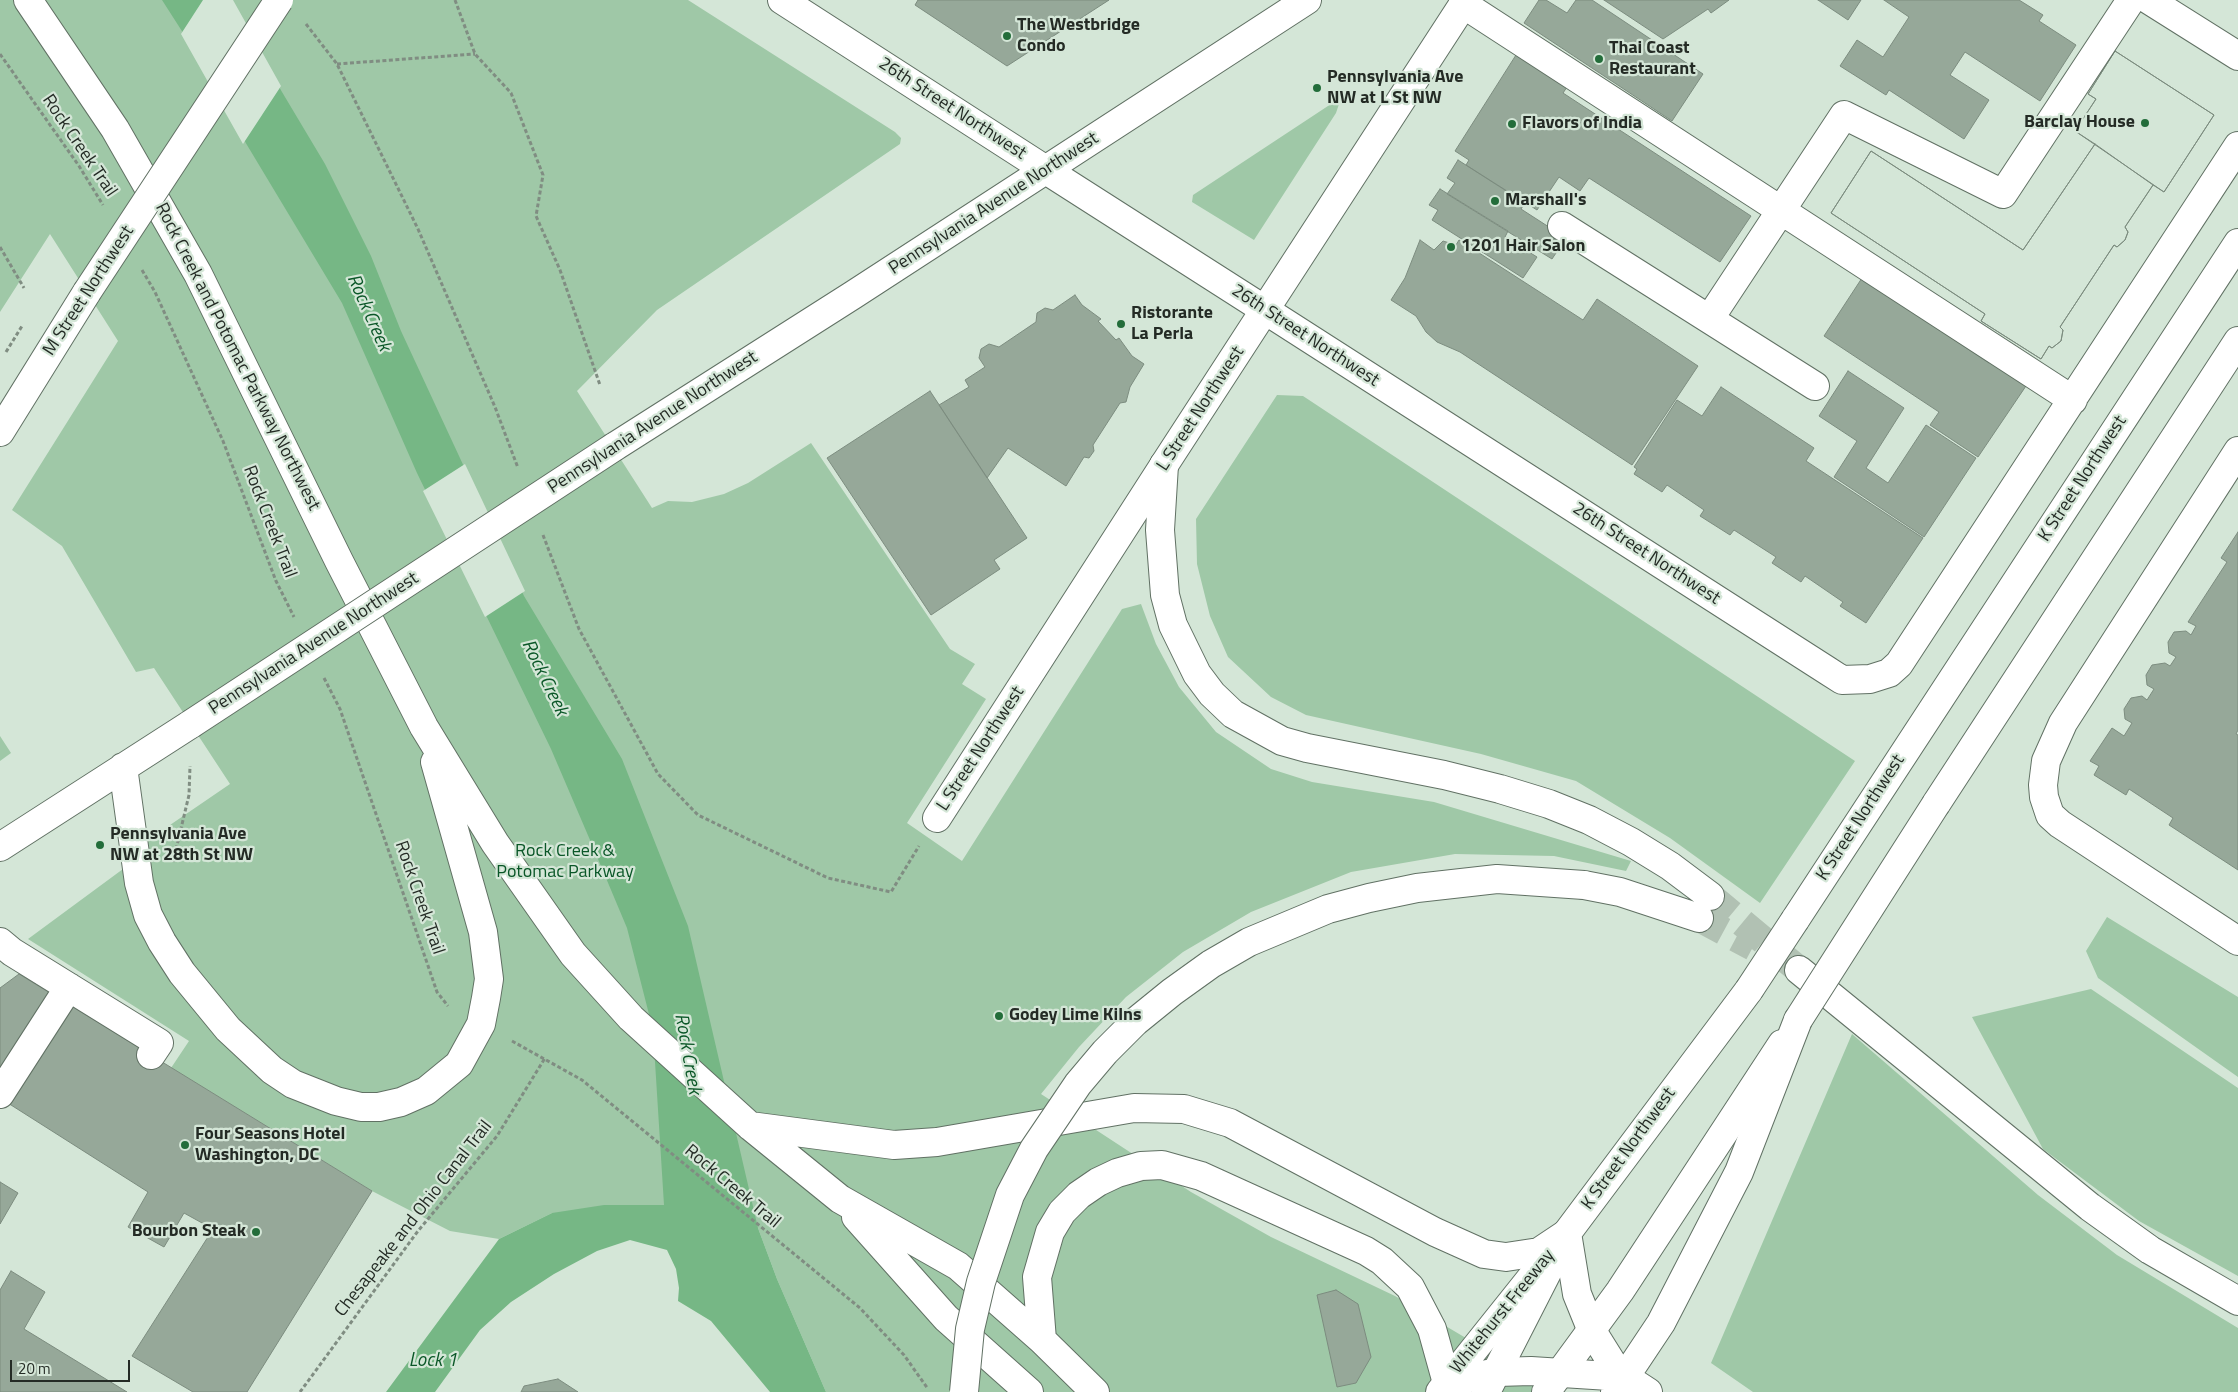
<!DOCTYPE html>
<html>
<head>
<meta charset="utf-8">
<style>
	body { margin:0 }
	#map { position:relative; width:2238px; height:1392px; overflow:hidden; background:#d4e6d7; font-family:"Titillium Web",sans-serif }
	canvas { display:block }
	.scale { position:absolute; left:10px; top:1360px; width:120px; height:22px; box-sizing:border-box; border:2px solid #242b25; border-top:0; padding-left:6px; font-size:15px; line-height:18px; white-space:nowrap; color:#242b25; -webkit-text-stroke:4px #d4e6d7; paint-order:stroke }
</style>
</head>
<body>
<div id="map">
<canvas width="2238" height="1392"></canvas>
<div class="scale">20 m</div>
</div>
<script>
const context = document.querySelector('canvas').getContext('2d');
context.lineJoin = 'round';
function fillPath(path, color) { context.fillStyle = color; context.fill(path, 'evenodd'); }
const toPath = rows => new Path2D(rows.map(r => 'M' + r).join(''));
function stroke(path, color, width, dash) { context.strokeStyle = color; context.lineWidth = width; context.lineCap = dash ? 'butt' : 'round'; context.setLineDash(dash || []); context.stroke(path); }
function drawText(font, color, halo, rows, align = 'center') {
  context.font = font + ' "Titillium Web",sans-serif'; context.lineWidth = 4.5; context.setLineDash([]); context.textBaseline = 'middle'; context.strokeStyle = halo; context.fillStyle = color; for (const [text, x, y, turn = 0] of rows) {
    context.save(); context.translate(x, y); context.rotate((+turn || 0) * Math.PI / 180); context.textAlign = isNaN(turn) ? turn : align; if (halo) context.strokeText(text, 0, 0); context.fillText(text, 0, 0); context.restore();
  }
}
fillPath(toPath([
	[0,0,688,0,895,132,901,138,900,144,657,310,577,391,652,508,668,501,692,502,724,494,748,483,811,443,950,649,975,664,962,684,986,699,907,823,962,861,1122,609,1141,604,1156,644,1179,687,1216,732,1271,769,1312,782,1434,802,1631,861,1626,871,1554,856,1455,854,1351,872,1251,912,1183,952,1126,997,1079,1047,1041,1094,1191,1192,1271,1237,1395,1296,1557,1392,826,1392,777,1279,758,1228,552,1213,499,1239,450,1231,372,1191,171,1068,189,1041,28,939,123,869,151,838,230,784,154,668,136,672,62,546,12,510,118,341,50,234,0,312],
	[1331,104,1339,104,1336,113,1254,240,1192,202,1193,195],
	[1277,395,1303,396,1855,761,1760,903,1670,838,1576,781,1481,754,1306,715,1271,697,1228,657,1210,616,1197,564,1196,519],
	[0,736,11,753,0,761],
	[2107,917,2238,997,2238,1077,2098,978,2086,951],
	[2091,989,2238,1088,2238,1276,2139,1221,2043,1149,1972,1017],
	[1852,1034,2038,1195,2117,1255,2238,1328,2238,1392,1753,1392,1711,1363]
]), '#9fc8a7');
fillPath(toPath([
	[162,0,230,0,282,92,325,164,371,256,401,331,524,596,622,759,688,926,758,1228,777,1279,826,1392,770,1392,711,1321,678,1301,679,1288,676,1269,667,1250,630,1240,597,1251,554,1274,511,1302,480,1330,435,1392,386,1392,499,1239,552,1213,604,1205,664,1205,653,1030,627,928,590,840,551,749,417,473,342,303,247,145,187,39]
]), '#76b785');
fillPath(toPath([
	[203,0,233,0,281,86,243,144,181,34],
	[465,464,525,591,485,617,423,491]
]), '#d4e6d7');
const building = toPath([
	[918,0,1109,0,1007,66,915,5,918,0],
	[1539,0,1546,0,1567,13,1576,0,1592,0,1703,74,1672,121,1524,23,1539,0],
	[1604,0,1729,0,1711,13,1708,9,1663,39,1604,0],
	[1818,0,1861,0,1848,20,1818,0],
	[1884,0,2019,0,2043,15,2039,21,2076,45,2040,101,1965,52,1950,75,1989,100,1964,139,1889,90,1886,95,1840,66,1857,40,1883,57,1909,17,1884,0],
	[2115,51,2214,115,2164,192,2153,185,2125,227,2128,232,2125,240,2117,247,2114,245,2060,327,2063,330,2061,341,2052,348,2049,346,2041,359,1981,321,1985,314,1831,213,1871,151,2023,250,2095,144,2075,131,2096,99,2088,94,2115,51],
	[2115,51,2214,115,2164,192,2075,131,2096,99,2088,94,2115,51],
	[1516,55,1567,87,1563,93,1751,216,1720,262,1589,178,1580,191,1559,177,1537,210,1466,165,1469,160,1455,151,1516,55],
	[2095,144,2153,185,2125,227,2128,232,2125,240,2117,247,2114,245,2060,327,2063,330,2061,341,2052,348,2049,346,2041,359,1981,321,1985,314,1831,213,1871,151,2023,250,2095,144],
	[1458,160,1525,203,1521,209,1566,238,1552,259,1447,194,1455,183,1447,178,1458,160],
	[1440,189,1508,231,1505,237,1537,257,1523,278,1432,220,1438,210,1429,205,1440,189],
	[1420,240,1434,250,1443,241,1456,245,1459,240,1583,320,1597,299,1698,366,1632,465,1460,352,1437,342,1426,332,1416,316,1391,300,1405,278,1420,240],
	[1862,278,1989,363,1992,359,2028,383,1978,457,1930,425,1939,412,1824,336,1862,278],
	[1075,295,1082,305,1101,319,1098,321,1116,340,1119,338,1132,356,1144,364,1130,387,1126,402,1120,403,1093,445,1094,451,1089,458,1084,457,1066,486,1008,448,987,478,939,405,969,387,965,380,985,367,979,358,981,349,989,344,999,347,1036,322,1037,313,1045,308,1053,310,1075,295],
	[1848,371,1904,408,1866,468,1888,483,1926,425,1976,458,1924,537,1834,477,1857,441,1819,416,1848,371],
	[1721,387,1814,448,1806,461,1923,538,1866,623,1840,606,1843,602,1805,576,1801,582,1772,563,1776,557,1734,530,1730,535,1700,516,1704,510,1667,485,1662,492,1634,474,1637,469,1634,467,1677,400,1702,416,1721,387],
	[930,391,1027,538,994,560,1000,569,931,615,827,458,930,391],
	[2238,532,2238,730,2236,734,2238,735,2238,870,2169,825,2173,818,2129,789,2126,795,2094,775,2099,766,2090,761,2112,728,2124,736,2132,723,2125,719,2124,709,2131,698,2142,696,2147,700,2154,689,2147,685,2146,675,2152,665,2165,663,2170,666,2176,657,2169,653,2168,642,2174,632,2186,631,2191,635,2196,626,2188,622,2227,562,2221,558,2238,532],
	[19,974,372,1191,247,1392,193,1392,132,1356,213,1229,184,1213,164,1247,128,1227,148,1192,0,1098,0,988,19,974],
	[0,1182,18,1193,0,1224,0,1182],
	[11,1271,45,1292,24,1329,127,1392,0,1392,0,1290,11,1271],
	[1336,1290,1358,1304,1371,1357,1356,1383,1337,1387,1317,1295,1336,1290],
	[558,1379,578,1392,521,1392,524,1386,558,1379]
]);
fillPath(building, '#96a899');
stroke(building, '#7c8c7f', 1);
stroke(toPath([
	[1710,896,1799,970],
	[1699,918,1753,947]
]), '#b1c1b3', 28, [28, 14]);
const minor = toPath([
	[782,0,1046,170],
	[2149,0,2238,56],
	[1463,4,2073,400],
	[1562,226,1815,386],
	[1265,310,1828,671,1842,680,1870,679,1889,673,1899,664,2238,146],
	[1710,318,1844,115,2003,194,2131,0],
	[2238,451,2063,723,2046,761,2043,785,2044,797,2050,815,2060,824,2238,941],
	[937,818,1164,465],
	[0,942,12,952,159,1043,151,1055],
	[0,1094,69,987]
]);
const major = toPath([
	[28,0,115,129,198,274,339,561,424,727,495,843,573,954,631,1018,750,1126,840,1199,958,1266,1042,1340,1095,1392],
	[1046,170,1265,310],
	[0,432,87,292],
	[614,447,853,295,1307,0],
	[1164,465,1466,0],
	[123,767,139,883,148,915,162,942,182,973,228,1029,272,1070,293,1084,336,1101,361,1107,379,1107,401,1102,426,1091,459,1064,481,1024,486,998,489,979,483,932,435,762],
	[0,847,191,724],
	[750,1126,894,1145,937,1142,1134,1108,1184,1109,1230,1123,1435,1232,1484,1254,1506,1257,1539,1252,1566,1234],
	[856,1217,946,1318,1029,1392],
	[1042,1340,1037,1277,1050,1232,1062,1212,1079,1195,1098,1182,1117,1173,1141,1166,1162,1165,1201,1176,1366,1251,1382,1261,1410,1287,1432,1329,1447,1383,1446,1392],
	[1486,1392,1554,1259],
	[1546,1392,1620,1291,1782,1044]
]);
const highway = toPath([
	[1164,465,1160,530,1165,595,1173,625,1197,674,1212,694,1233,714,1282,741,1307,748,1444,775,1500,789,1549,804,1589,820,1631,842,1670,866,1710,896],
	[1936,804,2238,341],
	[1584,885,1620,892,1699,918],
	[1795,920,2238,243],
	[1799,970,2090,1207,2150,1250,2238,1301],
	[1567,1233,1577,1294,1592,1331,1612,1363,1625,1377,1648,1392],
	[1447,1383,1497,1372,1531,1371,1625,1377],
	[1440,1392,1567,1233,1749,990],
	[1615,1392,1661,1323,1739,1172,1798,1020]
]);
stroke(minor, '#617164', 30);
stroke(major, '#617164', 30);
stroke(highway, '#617164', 30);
stroke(toPath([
	[455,0,475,54,511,93,543,175,536,216,560,270,600,385],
	[306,24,337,64,418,229,495,407,518,468],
	[0,54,79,166,103,205],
	[337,64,475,54],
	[0,247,24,288],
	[142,270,155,292,223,441,276,581,294,617],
	[6,352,22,326],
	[543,535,579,629,658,774,698,815,828,878,891,892,919,846],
	[324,678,340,709,437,992,448,1006],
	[173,862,189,795,190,766],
	[512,1041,582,1080,860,1308,904,1355,928,1389],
	[300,1392,418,1231,497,1136,545,1058]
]), '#808d82', 3, [4, 2.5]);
stroke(minor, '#fff', 28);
stroke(major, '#fff', 28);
stroke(highway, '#fff', 28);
const majorBridge = toPath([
	[87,292,279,0],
	[191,724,614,447]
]);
const highwayBridge = toPath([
	[1749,990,1795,920],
	[1798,1020,1936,804],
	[964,1392,970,1329,981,1282,1010,1195,1034,1149,1078,1084,1105,1052,1135,1022,1172,992,1211,964,1249,942,1328,909,1369,898,1417,888,1497,879,1584,885]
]);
stroke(majorBridge, '#617164', 30, []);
stroke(highwayBridge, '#617164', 30, []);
stroke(majorBridge, '#fff', 28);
stroke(highwayBridge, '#fff', 28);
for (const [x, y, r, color] of [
	[1007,36,5,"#236d3a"],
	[1599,59,5,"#236d3a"],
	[1317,88,5,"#236d3a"],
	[2145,123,5,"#236d3a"],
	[1512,124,5,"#236d3a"],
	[1495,201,5,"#236d3a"],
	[1451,247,5,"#236d3a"],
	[1121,324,5,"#236d3a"],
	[100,845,5,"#236d3a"],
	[999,1016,5,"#236d3a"],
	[185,1145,5,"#236d3a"],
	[256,1232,5,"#236d3a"]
]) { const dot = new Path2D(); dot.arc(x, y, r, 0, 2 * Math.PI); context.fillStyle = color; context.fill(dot); stroke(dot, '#d4e6d7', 2); }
drawText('bold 18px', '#242b25', '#d4e6d7', [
	["The Westbridge",1017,26],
	["Condo",1017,47],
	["Thai Coast",1609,49],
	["Restaurant",1609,70],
	["Pennsylvania Ave",1327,78],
	["NW at L St NW",1327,99],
	["Barclay House",2135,123,"right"],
	["Flavors of India",1522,124],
	["Marshall's",1505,201],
	["1201 Hair Salon",1461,247],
	["Ristorante",1131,314],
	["La Perla",1131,335],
	["Pennsylvania Ave",110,835],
	["NW at 28th St NW",110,856],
	["Godey Lime Kilns",1009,1016],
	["Four Seasons Hotel",195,1135],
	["Washington, DC",195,1156],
	["Bourbon Steak",246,1232,"right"]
], 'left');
drawText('18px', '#242b25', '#d4e6d7', [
	["26th Street Northwest",952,109,33],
	["Rock Creek Trail",79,146,56],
	["Pennsylvania Avenue Northwest",994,204,-33],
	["M Street Northwest",89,291,-57],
	["26th Street Northwest",1305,336,33],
	["Rock Creek and Potomac Parkway Northwest",237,357,63],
	["L Street Northwest",1201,409,-57],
	["Pennsylvania Avenue Northwest",653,423,-33],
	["K Street Northwest",2083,479,-57],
	["Rock Creek Trail",269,522,69],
	["26th Street Northwest",1646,554,33],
	["Pennsylvania Avenue Northwest",314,644,-33],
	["L Street Northwest",981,749,-57],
	["K Street Northwest",1861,818,-57],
	["Rock Creek Trail",419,898,71],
	["K Street Northwest",1629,1149,-54],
	["Rock Creek Trail",732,1187,40],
	["Chesapeake and Ohio Canal Trail",414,1219,-52],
	["Whitehurst Freeway",1503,1312,-51]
]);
drawText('18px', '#0a5728', '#d4e6d7', [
	["Rock Creek &",565,852],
	["Potomac Parkway",565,873]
]);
drawText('italic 19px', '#0b5728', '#d4e6d7', [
	["Rock Creek",368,313,66],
	["Rock Creek",544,678,64],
	["Rock Creek",687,1054,80],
	["Lock 1",433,1361]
]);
</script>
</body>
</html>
